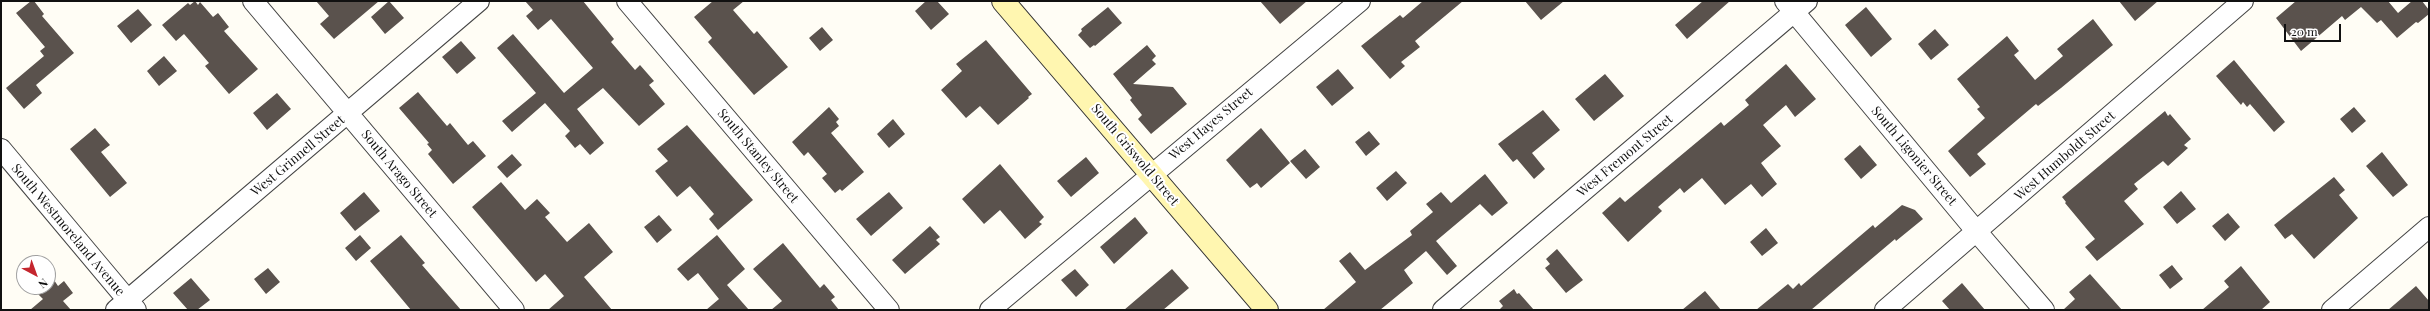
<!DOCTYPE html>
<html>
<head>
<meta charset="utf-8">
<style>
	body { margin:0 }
	#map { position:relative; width:2430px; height:311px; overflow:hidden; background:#fffdf5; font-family:"Playfair Display",serif }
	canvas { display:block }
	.frame { position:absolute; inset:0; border:2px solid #111; pointer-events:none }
	.north { position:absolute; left:16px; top:255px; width:40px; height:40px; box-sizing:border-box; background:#fff; border:1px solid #a0a0a0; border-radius:50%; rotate:139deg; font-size:11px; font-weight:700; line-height:16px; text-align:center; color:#111 }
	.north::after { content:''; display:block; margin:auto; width:14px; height:18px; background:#c4262e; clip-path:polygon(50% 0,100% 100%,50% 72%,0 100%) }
	.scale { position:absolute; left:2284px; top:24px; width:57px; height:18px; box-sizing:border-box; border:2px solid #111; border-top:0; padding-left:5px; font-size:12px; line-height:14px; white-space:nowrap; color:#111; -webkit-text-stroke:3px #fff; paint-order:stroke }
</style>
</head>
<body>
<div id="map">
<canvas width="2430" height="311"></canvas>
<div class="frame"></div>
<div class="north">N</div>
<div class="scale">20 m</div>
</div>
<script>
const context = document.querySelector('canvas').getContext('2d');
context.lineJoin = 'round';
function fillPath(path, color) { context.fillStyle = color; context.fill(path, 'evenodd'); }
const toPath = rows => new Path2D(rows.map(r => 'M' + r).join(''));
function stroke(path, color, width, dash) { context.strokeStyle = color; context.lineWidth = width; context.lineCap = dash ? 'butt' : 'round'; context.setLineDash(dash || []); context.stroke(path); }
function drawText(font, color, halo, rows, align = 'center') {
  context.font = font + ' "Playfair Display",serif'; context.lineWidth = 4; context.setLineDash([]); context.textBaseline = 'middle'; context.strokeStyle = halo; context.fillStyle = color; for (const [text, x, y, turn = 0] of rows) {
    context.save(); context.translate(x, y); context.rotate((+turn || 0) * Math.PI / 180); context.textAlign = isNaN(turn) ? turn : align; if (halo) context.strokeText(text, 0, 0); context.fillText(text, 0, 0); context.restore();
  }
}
fillPath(toPath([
	[31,1,34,1,44,14,42,16,74,53,36,85,42,93,24,109,6,88,44,56,40,51,45,47,16,13],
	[195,1,198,5,200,2,213,17,218,13,229,27,224,31,258,69,229,94,205,66,209,63,184,34,176,41,162,25,188,3,190,5],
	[316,1,379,1,334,39,320,24,329,16],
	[389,1,404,18,385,34,371,17],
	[525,1,583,1,614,39,611,42,635,70,640,65,654,81,649,85,665,104,639,126,603,88,577,109,604,143,590,155,580,144,575,148,565,136,570,131,545,103,512,132,502,121,536,93,497,48,513,34,564,93,593,68,551,19,538,30,526,16,533,10],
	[713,1,744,1,733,10,754,34,757,31,788,67,754,95,708,42,712,38,694,17],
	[926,1,937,1,949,14,931,30,915,11],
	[1260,1,1307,1,1280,24],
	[1423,1,1463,1,1415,41,1420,47,1401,62,1405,66,1390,79,1361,46,1400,15,1403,18],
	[1525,1,1564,1,1541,20],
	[1703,1,1730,1,1687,39,1675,25],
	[2119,1,2158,1,2135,21],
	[2296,1,2388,1,2398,13,2412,1,2422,1,2429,10,2429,14,2418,23,2416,22,2397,38,2381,20,2377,23,2361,7,2345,20,2342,16,2301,51,2276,18],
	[1108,7,1122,23,1095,46,1094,45,1090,48,1078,35,1082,31,1081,29],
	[1866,7,1892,39,1871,57,1845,25],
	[138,9,152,25,131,43,117,26],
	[2093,19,2113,45,2061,88,2038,106,2036,104,1977,154,1986,164,1970,177,1948,151,1985,118,1977,109,1980,107,1957,79,2007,36,2019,51,2014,55,2035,80,2063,56,2057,49],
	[822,27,833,40,820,51,809,38],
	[1935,29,1949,45,1931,60,1918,44],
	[986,40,1032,94,1028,97,1029,98,998,125,980,106,966,118,941,90,962,71,956,64],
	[461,41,476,58,457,74,442,57],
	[1147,45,1156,56,1152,60,1156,64,1133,84,1173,87,1187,104,1151,134,1138,119,1142,115,1130,100,1132,98,1113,74],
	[164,56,177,71,159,86,147,71],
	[2234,60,2285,122,2274,132,2250,104,2247,107,2243,102,2241,105,2216,76],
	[1786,64,1816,99,1795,117,1786,105,1763,125,1781,146,1761,163,1777,184,1762,197,1751,184,1725,205,1702,178,1684,193,1680,188,1658,207,1662,211,1628,242,1602,213,1620,197,1625,202,1721,122,1724,126,1749,105,1745,100],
	[1338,69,1354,88,1332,106,1316,87],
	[1605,74,1624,96,1594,121,1575,99],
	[418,92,447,126,450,123,468,145,473,141,486,156,453,184,428,154,432,150,427,144,429,143,399,108],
	[277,93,291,109,267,130,253,113],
	[829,107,839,119,836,122,839,126,831,133,864,172,842,191,840,189,835,193,822,178,827,174,808,152,804,156,792,142],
	[2354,107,2366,121,2352,133,2340,119],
	[1543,110,1560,130,1532,153,1545,169,1534,179,1517,159,1513,162,1498,144],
	[2165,111,2168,116,2170,114,2191,139,2184,145,2188,148,2168,166,2163,161,2134,184,2138,189,2124,201,2144,224,2097,261,2085,247,2095,239,2065,203,2066,202,2062,197],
	[893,119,905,134,889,148,877,134],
	[687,125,753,200,718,230,709,219,714,214,690,186,677,197,655,171,668,161,657,149],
	[95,128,110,145,101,152,127,183,110,197,70,149],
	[1261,128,1290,163,1261,188,1257,183,1250,188,1226,160],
	[1369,131,1380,144,1366,156,1355,142],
	[1860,145,1877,165,1861,179,1844,159],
	[1305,149,1320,167,1306,179,1290,161],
	[2382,152,2408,185,2393,197,2366,166],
	[512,154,522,165,507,178,497,167],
	[1086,157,1099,173,1071,197,1057,181],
	[1000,164,1044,217,1039,222,1042,224,1025,239,1000,210,984,224,962,199],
	[1396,171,1407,183,1387,201,1376,188],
	[1485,174,1508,203,1492,216,1480,204,1436,241,1457,266,1447,275,1426,251,1404,270,1413,283,1380,310,1323,310,1356,282,1339,261,1350,252,1365,270,1412,235,1410,231,1433,212,1426,204,1441,192,1451,203],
	[2334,177,2345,190,2339,195,2358,218,2314,259,2292,234,2285,239,2274,225],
	[501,182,525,210,537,199,550,213,545,217,567,242,589,223,613,252,584,277,612,310,548,310,564,296,545,274,536,282,472,207],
	[2181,191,2196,209,2177,224,2163,207],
	[364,192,380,211,355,231,340,213],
	[889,192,903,208,871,236,856,219],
	[1902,205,1915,210,1923,219,1896,241,1895,239,1811,310,1756,310,1788,284,1793,289,1799,283,1801,286,1873,225,1875,228],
	[2228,213,2240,227,2225,241,2212,226],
	[659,215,672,230,657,243,644,227],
	[1135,217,1148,233,1114,264,1100,247],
	[930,226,940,237,936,240,940,244,905,274,892,260],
	[1766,228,1778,243,1762,256,1750,242],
	[360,235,371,248,356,261,345,248],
	[401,235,425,263,422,265,461,310,411,310,370,261],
	[717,235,745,269,727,285,749,310,706,310,719,299,698,273,688,281,677,269],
	[783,243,820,288,824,284,835,297,831,300,839,310,771,310,782,301,753,269],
	[1557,249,1583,280,1566,293,1545,268,1550,264,1546,259],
	[2172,265,2183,279,2170,289,2159,275],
	[2241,266,2270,302,2261,310,2202,310,2229,287,2224,281],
	[268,268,280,282,266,294,254,279],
	[1075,269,1089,285,1076,297,1061,280],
	[1172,269,1189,288,1163,310,1124,310],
	[2090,274,2122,310,2063,310,2075,299,2069,292],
	[191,278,210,300,197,310,188,310,173,293],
	[54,280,58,286,64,281,73,293,63,301,71,310,30,310,43,299,38,294],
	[1962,283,1985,310,1950,310,1942,301],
	[2416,286,2429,301,2429,310,2388,310],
	[1514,289,1517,294,1519,293,1534,310,1499,310,1503,306,1499,301],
	[1705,291,1721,310,1682,310]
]), '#5a524d');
const street = toPath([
	[253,1,514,310],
	[627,1,889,310],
	[1785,1,1977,232,2044,310],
	[1,149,136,310],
	[116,310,479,1],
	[990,310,1360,1],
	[1443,310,1807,1],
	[1885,310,2243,1],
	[2332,310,2429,227]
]);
const secondary = toPath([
	[1003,1,1267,310]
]);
stroke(street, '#444', 22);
stroke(secondary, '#333', 24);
stroke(street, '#fff', 20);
stroke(secondary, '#fff6b0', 22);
drawText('13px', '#111', '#fff', [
	["West Hayes Street",1211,124,-40],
	["South Griswold Street",1135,155,50],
	["West Grinnell Street",298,156,-40],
	["South Stanley Street",758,156,50],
	["West Fremont Street",1625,156,-40],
	["South Ligonier Street",1914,156,50],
	["West Humboldt Street",2065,156,-41],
	["South Arago Street",399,174,50],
	["South Westmoreland Avenue",68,230,50]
]);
</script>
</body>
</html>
